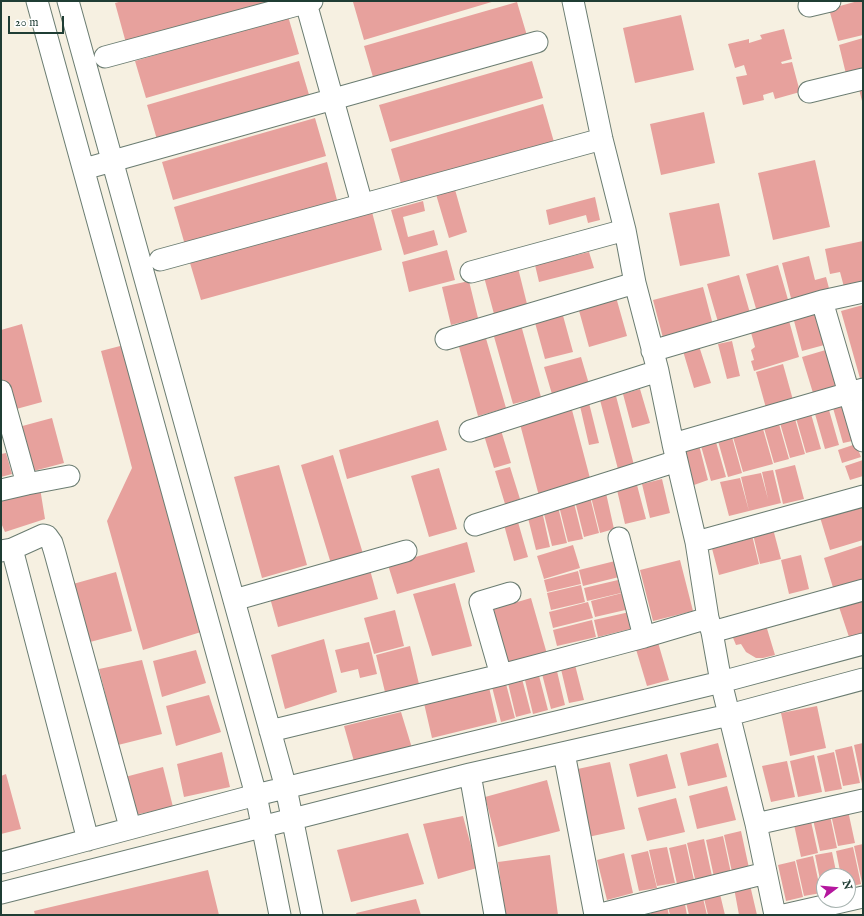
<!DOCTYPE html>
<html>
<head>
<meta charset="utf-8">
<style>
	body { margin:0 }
	#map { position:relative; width:864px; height:916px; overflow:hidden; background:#f6f0e1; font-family:"IM FELL English",serif }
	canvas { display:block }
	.frame { position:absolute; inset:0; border:2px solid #1f3d34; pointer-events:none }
	.north { position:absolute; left:816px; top:868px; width:40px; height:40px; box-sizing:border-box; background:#fff; border:1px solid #a5b1ae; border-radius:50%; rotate:74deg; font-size:11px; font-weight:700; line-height:16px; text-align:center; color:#1f3d34 }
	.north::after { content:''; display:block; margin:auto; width:14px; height:18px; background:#b5179e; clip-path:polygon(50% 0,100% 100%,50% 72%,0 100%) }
	.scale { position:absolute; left:8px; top:16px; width:56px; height:18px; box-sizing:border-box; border:2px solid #1f3d34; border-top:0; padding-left:5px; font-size:12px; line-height:14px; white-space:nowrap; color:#1f3d34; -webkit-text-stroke:3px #fff; paint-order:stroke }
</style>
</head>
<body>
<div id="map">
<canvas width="864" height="916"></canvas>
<div class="frame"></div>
<div class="north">N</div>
<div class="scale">20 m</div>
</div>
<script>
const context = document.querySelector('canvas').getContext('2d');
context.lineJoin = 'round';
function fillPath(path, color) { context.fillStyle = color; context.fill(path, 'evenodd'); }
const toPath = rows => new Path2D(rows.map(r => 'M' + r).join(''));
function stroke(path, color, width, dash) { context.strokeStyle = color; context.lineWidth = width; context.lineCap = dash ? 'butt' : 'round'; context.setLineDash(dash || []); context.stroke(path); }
fillPath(toPath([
	[122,1,276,1,126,43,115,3],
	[355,1,495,1,364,40,353,2],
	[858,1,863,1,863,35,838,41,829,9],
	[517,2,528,39,375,84,364,46],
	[681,15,694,70,635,83,623,28],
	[288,16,299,54,146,98,135,61],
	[784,29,792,59,781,62,782,64,792,62,800,92,775,99,773,92,763,95,764,100,743,105,736,77,747,75,744,65,735,68,728,44,749,39,749,43,762,39,760,35],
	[863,38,863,70,846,74,839,45],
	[299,61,310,98,158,143,147,105],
	[532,61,543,98,390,142,379,105],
	[863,88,863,101,862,101,859,89],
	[543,104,554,142,402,187,391,149],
	[704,112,715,163,661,175,650,124],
	[315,118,326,156,173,200,162,162],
	[815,160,830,227,773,240,758,173],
	[327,162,337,200,185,245,174,207],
	[454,186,467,232,449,238,435,191],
	[595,197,600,220,588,223,586,215,549,225,546,210],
	[423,201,425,211,403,217,408,237,434,230,438,245,404,255,391,210],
	[719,203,730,256,680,266,669,213],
	[372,212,382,250,201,300,190,263],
	[863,241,863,282,844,287,840,272,830,274,825,249],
	[447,250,455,280,409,292,402,262],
	[589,252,594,268,539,282,535,265],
	[809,256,815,280,826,277,830,292,792,302,782,263],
	[778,265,789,303,757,312,746,274],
	[518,268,527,304,494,314,484,277],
	[739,275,750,313,718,322,707,284],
	[469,281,478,318,451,325,442,287],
	[703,287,713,325,663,338,653,300],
	[616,297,627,336,589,347,578,307],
	[863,305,863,389,841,311],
	[818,310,828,344,802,351,793,317],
	[562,312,573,352,545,359,534,319],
	[788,317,799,357,754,371,751,361,754,360,751,350,755,347,750,329],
	[22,324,42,402,9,411,1,380,1,330],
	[521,325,541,397,513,404,493,333],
	[485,335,506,408,478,416,458,343],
	[732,341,740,376,727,379,718,344],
	[124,345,201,632,143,650,107,521,132,468,101,351],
	[699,346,711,383,694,388,683,351],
	[829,349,840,385,813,393,802,357],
	[581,357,591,391,554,401,544,367],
	[783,364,793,400,766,408,756,372],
	[640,389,650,423,632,428,623,394],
	[616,396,635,469,619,473,600,400],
	[589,403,599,443,589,445,580,406],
	[847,404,857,440,843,443,833,408],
	[572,410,591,482,539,496,520,424],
	[829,410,839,445,825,449,815,414],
	[811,414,821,449,806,453,796,418],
	[52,418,64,463,26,473,15,428],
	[795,419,805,454,790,458,780,423],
	[438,420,447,450,347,479,339,450],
	[779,424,789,459,774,463,764,428],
	[500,427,511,463,494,468,483,432],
	[763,429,773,464,758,468,748,433],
	[748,433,758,468,743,472,733,437],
	[732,437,742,473,728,477,718,441],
	[716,442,726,477,711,481,701,446],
	[856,444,861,457,842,463,838,450],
	[699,445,708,480,694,485,684,449],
	[6,453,12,474,1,477,1,454],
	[333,455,364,557,332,567,301,465],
	[863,460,863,476,850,480,845,466],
	[279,465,307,565,262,578,234,477],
	[795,465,804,499,783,504,775,470],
	[510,467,520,499,505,504,495,471],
	[439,468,457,529,429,537,411,476],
	[773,470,781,503,749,511,741,477,761,473,768,499,762,472],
	[740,478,749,511,729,516,720,482],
	[662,479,670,513,650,518,642,484],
	[637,485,646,519,625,524,617,490],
	[40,488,45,519,5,532,1,523,1,498],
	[606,493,614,529,600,533,591,497],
	[590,497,599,533,584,537,575,501],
	[863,501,863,540,830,550,819,514],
	[574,503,583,539,568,542,559,506],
	[558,507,567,543,552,546,543,510],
	[542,511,550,547,536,550,527,514],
	[518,522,528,557,514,561,504,525],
	[772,525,781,559,760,564,752,530],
	[751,531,759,564,719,575,710,541],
	[467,542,475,572,397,594,388,565],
	[573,545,580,568,544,579,537,556],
	[863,545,863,585,835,594,824,558],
	[801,555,809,589,789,594,781,560],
	[619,560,623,576,583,586,579,570],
	[680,560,693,611,653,621,640,570],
	[370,570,378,599,278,627,270,598],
	[578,571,581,584,547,592,544,580],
	[116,572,132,631,90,642,73,584],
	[618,580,621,593,587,601,584,588],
	[455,583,472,646,432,656,413,594],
	[581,585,585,602,551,610,547,593],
	[630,591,634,608,595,617,591,601],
	[863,596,863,633,849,637,838,604],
	[531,598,547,654,506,666,490,610],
	[588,602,593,618,553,628,549,612],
	[395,610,404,646,374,654,364,618],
	[634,611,638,627,598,637,594,620],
	[592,620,596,637,557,646,553,630],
	[765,622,775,655,763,658,756,658,746,652,741,644,736,645,731,633],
	[324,639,337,692,285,709,271,655],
	[657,639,669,680,647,686,635,646],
	[369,642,377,674,360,678,358,669,341,673,335,650],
	[410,646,419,684,385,692,376,655],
	[196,650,206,683,162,697,153,661],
	[142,660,162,734,118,745,99,669],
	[574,661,584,700,569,703,560,665],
	[556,667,565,705,551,709,541,670],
	[538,672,548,710,533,714,524,676],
	[521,675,531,713,516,717,507,679],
	[505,680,515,718,501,722,491,683],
	[488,683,497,722,432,738,423,699],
	[209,695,221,732,176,746,166,706],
	[817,706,826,748,790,756,781,713],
	[401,712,412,748,355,765,344,726],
	[718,743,727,777,688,786,680,753],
	[863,743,863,784,862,784,854,745],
	[852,746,860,783,843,786,835,750],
	[222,752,230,787,184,797,177,764],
	[834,752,842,789,825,792,817,756],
	[667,754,676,788,637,797,629,764],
	[814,755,822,792,798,797,790,761],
	[787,761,795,797,771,802,762,766],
	[610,762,625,829,588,837,573,770],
	[163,767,173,807,134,815,125,777],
	[6,774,21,829,1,834,1,776],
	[547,780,560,831,498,847,485,797],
	[727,786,736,820,697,829,689,796],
	[676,798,685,832,647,841,638,808],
	[847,806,855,843,838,846,830,810],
	[829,811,837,848,820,851,812,815],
	[463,816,477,868,438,879,423,824],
	[810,817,818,853,801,857,793,820],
	[741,831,749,868,732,872,724,835],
	[408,833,424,884,351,902,337,850],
	[723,836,731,873,714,877,706,840],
	[704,839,712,876,695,879,687,843],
	[686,844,694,880,677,884,669,848],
	[863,844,863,883,862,883,854,846],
	[667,847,675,883,657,886,649,850],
	[853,847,861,884,848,887,848,876,841,876,836,851],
	[648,851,657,888,639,891,631,855],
	[832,852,837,876,824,876,823,894,815,855],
	[624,853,633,893,607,900,597,860],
	[550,855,558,915,505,915,498,862],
	[813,856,821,893,804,896,796,860],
	[795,861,803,897,786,901,778,865],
	[208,870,219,915,35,915,34,911],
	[750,885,757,915,739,915,734,888],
	[719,890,725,915,708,915,703,894],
	[702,894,707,915,689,915,685,898],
	[416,899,421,915,357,915,356,913],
	[684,899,687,915,670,915,667,903],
	[666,903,669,915,651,915,649,907]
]), '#e7a19d');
const minor = toPath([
	[37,1,256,795,280,915],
	[68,1,286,788,312,915],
	[573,1,602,139,625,230,635,283,658,371,673,444,696,542,708,618,712,632,721,682,756,824,775,915],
	[306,3,362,204],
	[809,6,830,1],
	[105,57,312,1],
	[809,92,863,79],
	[84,169,537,42],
	[160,260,602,139],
	[471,272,625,230],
	[822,301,863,441],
	[446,339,635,283],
	[652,351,822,301,863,292],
	[1,391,27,484],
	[470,431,658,371],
	[673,444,863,389],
	[1,490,27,484,69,476],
	[475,525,677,461],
	[619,538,644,637],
	[696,542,863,496],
	[12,549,88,840],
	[1,551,12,549,43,535,47,536,52,543,55,553,130,827],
	[234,600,406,551],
	[712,632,863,590],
	[501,675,480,602,510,593],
	[270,731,501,675,644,637,708,618],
	[564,753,595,915],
	[470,774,495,915],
	[756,824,863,800],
	[1,863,256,795,721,682,863,644],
	[1,893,470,774,729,715,863,679],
	[597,915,766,873],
	[784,915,863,897]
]);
stroke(minor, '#6a7c71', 23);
stroke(minor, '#fff', 21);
</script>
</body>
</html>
